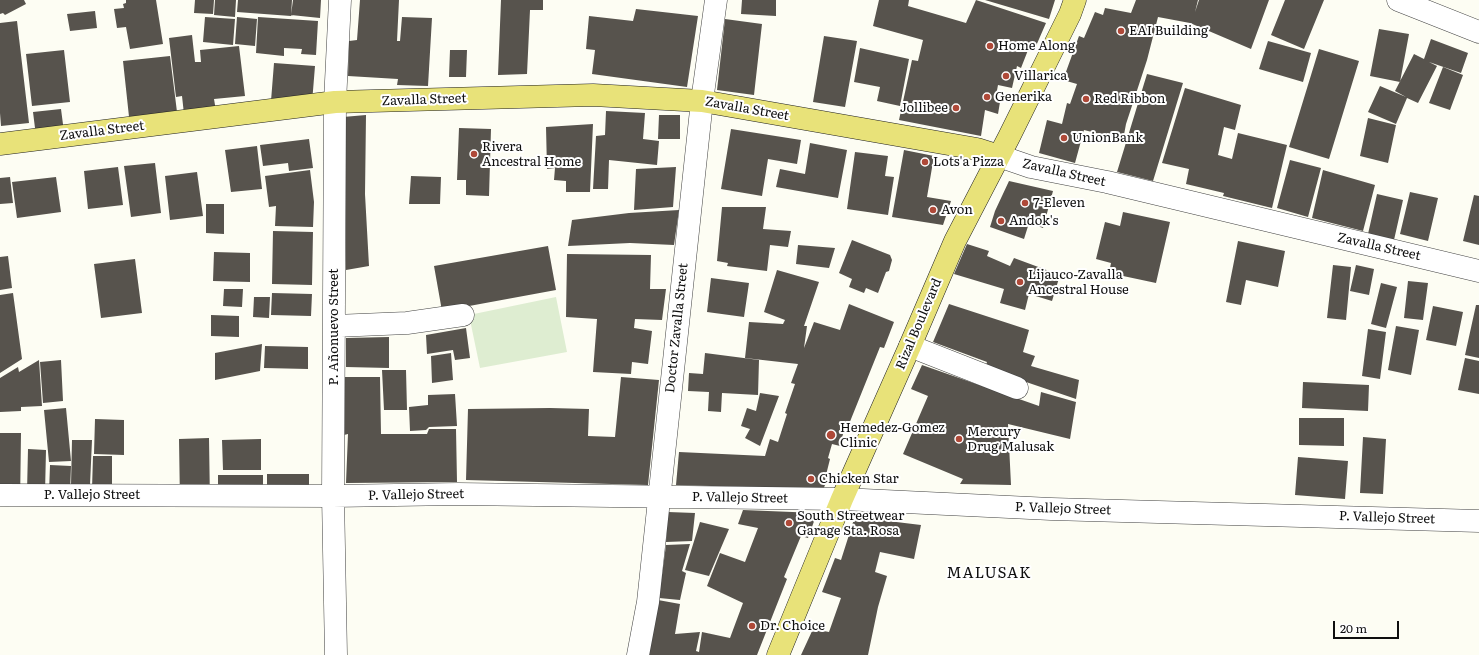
<!DOCTYPE html>
<html>
<head>
<meta charset="utf-8">
<style>
	body { margin:0 }
	#map { position:relative; width:1479px; height:655px; overflow:hidden; background:#fdfdf3; font-family:Literata,serif }
	canvas { display:block }
	.scale { position:absolute; left:1333px; top:621px; width:66px; height:18px; box-sizing:border-box; border:2px solid #0f0f0f; border-top:0; padding-left:5px; font-size:12px; line-height:14px; white-space:nowrap; color:#0f0f0f; -webkit-text-stroke:3px #fff; paint-order:stroke }
</style>
</head>
<body>
<div id="map">
<canvas width="1479" height="655"></canvas>
<div class="scale">20 m</div>
</div>
<script>
const context = document.querySelector('canvas').getContext('2d');
context.lineJoin = 'round';
function fillPath(path, color) { context.fillStyle = color; context.fill(path, 'evenodd'); }
const toPath = rows => new Path2D(rows.map(r => 'M' + r).join(''));
function stroke(path, color, width, dash) { context.strokeStyle = color; context.lineWidth = width; context.lineCap = dash ? 'butt' : 'round'; context.setLineDash(dash || []); context.stroke(path); }
function drawText(font, color, halo, rows, align = 'center') {
  context.font = font + ' Literata,serif'; context.lineWidth = 4; context.setLineDash([]); context.textBaseline = 'middle'; context.strokeStyle = halo; context.fillStyle = color; for (const [text, x, y, turn = 0] of rows) {
    context.save(); context.translate(x, y); context.rotate((+turn || 0) * Math.PI / 180); context.textAlign = isNaN(turn) ? turn : align; if (halo) context.strokeText(text, 0, 0); context.fillText(text, 0, 0); context.restore();
  }
}
fillPath(toPath([
	[556,297,567,352,480,368,469,315]
]), '#deedd1');
fillPath(toPath([
	[0,0,24,0,26,4,5,15,3,13,0,14],
	[126,0,156,0,163,44,130,49,126,27,117,28,114,9,124,8,123,4,126,3],
	[195,0,214,0,213,14,194,13],
	[215,0,236,0,235,17,214,15],
	[238,0,292,0,291,16,237,12],
	[293,0,321,0,320,18,291,15],
	[360,0,399,0,397,41,400,41,402,17,432,18,428,86,397,85,398,79,348,76,349,41,357,40],
	[501,0,543,0,543,10,530,10,527,74,498,75],
	[742,0,776,0,776,16,741,14],
	[879,0,909,0,908,6,966,23,976,0,1046,23,1036,46,1030,45,1021,68,1017,66,1012,88,998,85,995,101,1000,102,998,114,985,110,981,136,899,120,912,60,918,61,923,40,873,26],
	[985,0,1055,0,1049,19],
	[1136,0,1198,0,1195,12,1199,0,1269,0,1251,49,1190,23,1158,17,1147,60,1126,124,1123,140,1084,130,1075,163,1039,153,1047,120,1062,124,1067,103,1070,104,1077,84,1063,80,1079,36,1084,38,1095,12,1103,15,1105,8,1131,13],
	[1285,0,1324,0,1304,49,1271,35],
	[636,9,698,16,687,87,592,74,595,50,586,49,589,16,633,21],
	[95,11,97,28,70,31,67,14],
	[205,17,235,19,233,45,203,42],
	[237,17,257,19,255,46,235,44],
	[258,17,318,21,316,55,301,54,302,49,284,48,284,56,256,53],
	[725,19,762,24,754,95,717,90],
	[17,21,29,123,1,126,0,113,0,23],
	[1379,29,1409,34,1400,82,1370,76],
	[192,35,195,62,201,62,200,50,239,46,245,96,214,99,216,111,184,114,182,96,176,97,169,38],
	[824,36,857,41,845,107,813,102],
	[1431,39,1468,53,1461,73,1429,62,1437,66,1418,103,1407,98,1396,124,1368,112,1380,86,1406,97,1395,91,1414,54,1424,59],
	[1268,41,1311,53,1303,82,1259,69],
	[860,48,909,59,900,106,877,101,880,87,854,82],
	[1319,49,1359,61,1329,159,1289,147],
	[64,50,70,102,32,106,26,54],
	[450,50,467,50,466,77,449,77],
	[170,56,178,120,130,126,123,61],
	[274,63,315,66,312,103,271,101],
	[1443,67,1463,75,1450,110,1429,103],
	[1147,74,1183,83,1153,181,1117,172],
	[1185,88,1241,105,1235,130,1224,127,1218,155,1232,159,1238,133,1287,145,1272,208,1223,196,1224,193,1186,184,1189,169,1162,163],
	[61,109,64,132,36,136,33,112],
	[606,111,645,113,643,139,659,141,657,165,609,160,608,189,593,189,596,136,605,135],
	[366,115,365,194,369,266,346,270,343,117],
	[659,115,680,115,680,139,658,139],
	[1368,118,1396,125,1388,163,1360,156],
	[593,124,590,192,566,192,566,181,554,180,555,168,547,169,546,127],
	[459,128,491,129,489,196,466,195,466,180,457,180],
	[731,129,801,140,797,164,768,159,762,196,721,189],
	[309,139,313,168,289,171,288,163,263,166,260,145],
	[810,143,847,150,838,198,776,187,780,169,805,174],
	[257,146,262,189,231,192,225,150],
	[904,150,934,156,927,197,951,201,943,225,892,217],
	[855,152,888,156,885,176,894,177,888,215,847,209],
	[1290,160,1321,168,1308,217,1277,208],
	[155,163,161,213,131,217,124,166],
	[118,167,123,205,88,209,84,171],
	[676,167,673,207,634,210,636,169],
	[310,170,314,202,313,227,275,226,276,206,269,207,265,176],
	[1323,170,1375,185,1363,231,1312,218],
	[197,172,203,216,170,220,165,176],
	[411,176,441,177,440,204,409,204],
	[10,177,13,203,0,204,0,178],
	[56,177,61,212,17,218,12,182],
	[1009,181,1053,191,1043,228,1029,223,1024,239,990,227,995,211],
	[1410,192,1438,198,1428,241,1400,234],
	[1377,194,1403,200,1394,240,1368,234],
	[1474,195,1479,196,1479,245,1463,241],
	[206,204,224,204,224,234,206,233],
	[722,207,766,207,763,229,791,231,788,247,770,245,767,271,727,266,728,263,717,261],
	[679,210,674,245,630,243,568,246,572,220,629,213],
	[1123,212,1170,222,1156,283,1109,273,1111,263,1096,259,1105,222,1120,226],
	[273,231,313,232,312,285,272,284],
	[852,240,890,255,892,260,889,271,886,272,878,293,866,288,864,293,849,287,852,279,839,273],
	[1238,241,1285,251,1278,287,1246,280,1241,305,1226,302],
	[967,244,989,251,987,256,1010,266,1014,258,1060,275,1052,301,1029,294,1025,310,1000,303,1004,289,954,274],
	[798,245,835,248,829,268,796,264],
	[548,246,556,290,442,311,434,266],
	[214,252,250,253,250,282,213,281],
	[567,254,651,255,650,289,666,289,662,320,635,319,634,328,652,331,648,364,632,362,631,374,593,372,597,319,566,317],
	[8,256,12,288,0,290,0,257],
	[135,259,142,313,101,318,94,264],
	[1333,265,1351,267,1346,320,1327,318],
	[1356,265,1374,269,1369,295,1350,291],
	[777,270,819,282,804,326,807,326,804,348,814,322,840,330,849,304,894,322,884,348,880,347,845,434,843,434,840,446,832,444,828,458,830,459,826,475,829,475,823,490,781,488,676,485,679,452,765,456,770,439,778,442,787,414,785,413,795,384,791,383,798,364,745,358,749,322,783,324,785,320,764,312],
	[711,278,749,283,744,317,707,312],
	[1408,281,1428,283,1423,320,1404,318],
	[1381,283,1397,287,1386,328,1371,324],
	[224,289,243,289,242,307,223,306],
	[13,293,22,359,0,373,0,295],
	[272,293,312,294,311,316,271,315],
	[254,297,270,297,269,318,253,317],
	[949,304,1029,330,1023,352,1035,356,1031,366,1079,380,1076,399,985,368,987,362,933,342],
	[1476,305,1479,305,1479,358,1465,355],
	[1433,306,1463,312,1456,346,1426,340],
	[211,315,239,316,239,337,211,336],
	[1396,326,1419,330,1411,375,1388,370],
	[466,328,470,358,455,360,453,350,427,354,426,335],
	[1368,329,1386,332,1380,379,1362,376],
	[389,337,389,368,346,367,346,338],
	[262,344,260,371,215,380,215,353],
	[265,346,308,347,308,369,264,368],
	[451,353,453,380,432,383,431,356],
	[705,353,759,360,758,395,722,393,721,412,708,411,709,392,688,391,689,373,703,374],
	[1465,358,1479,361,1479,394,1458,390],
	[39,360,42,406,21,407,21,411,0,412,0,378,18,367,19,372],
	[61,360,63,401,43,403,40,362],
	[922,365,1039,406,1041,392,1076,402,1070,439,1008,424,1011,485,960,484,963,479,903,454,928,396,911,389],
	[382,370,406,370,407,410,384,410],
	[344,377,380,377,381,434,427,434,429,429,456,429,457,482,346,483,348,434,344,435],
	[621,377,659,380,648,485,466,480,468,409,550,408,589,409,588,436,615,437],
	[1303,382,1369,385,1368,411,1302,408],
	[760,393,779,396,760,446,745,438,750,429,741,426,747,408,756,411],
	[455,394,457,426,429,427,426,430,410,431,409,407,428,405,428,395],
	[66,408,71,461,49,462,44,410],
	[1299,418,1344,418,1344,446,1299,445],
	[95,419,124,420,124,455,94,454],
	[0,433,21,433,20,506,0,506],
	[1363,437,1386,439,1383,494,1360,493],
	[209,438,210,503,180,503,179,439],
	[261,439,261,470,223,470,222,440],
	[72,440,92,440,90,485,71,485],
	[28,449,46,450,45,493,27,492],
	[93,456,112,456,112,489,92,489],
	[1298,457,1348,461,1345,499,1295,495],
	[50,465,71,466,70,493,49,493],
	[267,474,309,474,309,498,267,498],
	[218,475,263,475,263,505,218,505],
	[743,510,817,513,808,538,801,536,784,577,787,579,757,655,649,655,658,600,680,604,675,634,700,632,696,651,699,652,702,632,730,638,743,603,707,586,720,553,745,562,758,528,738,524],
	[668,512,695,513,692,541,666,542],
	[855,516,889,518,888,521,921,525,914,559,880,552,875,572,887,576,878,607,868,655,801,655,813,629,829,632,841,598,822,592,835,558,841,560],
	[700,522,729,529,709,576,685,570],
	[690,544,682,571,686,573,680,600,659,598,666,545]
]), '#57534d');
const minor = toPath([
	[1398,0,1479,32],
	[999,156,1031,167,1107,182,1479,271],
	[335,326,407,323,463,315],
	[910,346,1017,388],
	[0,495,333,496,458,494,842,499,1051,509,1479,521],
	[336,655,333,496,335,102,340,0],
	[638,655,648,602,702,101,716,0]
]);
const major = toPath([
	[0,144,335,102,593,95,702,101,977,149,999,156],
	[778,655,842,499,910,346,955,241,1009,137,1070,14,1075,0]
]);
stroke(minor, '#424242', 23);
stroke(major, '#202020', 23);
stroke(minor, '#fff', 22);
stroke(major, '#e8e279', 22);
for (const [x, y, r, color] of [
	[1121,31,4,"#af4938"],
	[990,46,4,"#af4938"],
	[1006,76,4,"#af4938"],
	[987,97,4,"#af4938"],
	[1086,99,4,"#af4938"],
	[956,108,4,"#af4938"],
	[1064,138,4,"#af4938"],
	[474,154,4,"#af4938"],
	[925,162,4,"#af4938"],
	[1025,203,4,"#af4938"],
	[933,210,4,"#af4938"],
	[1001,221,4,"#af4938"],
	[1020,282,4,"#af4938"],
	[831,435,5,"#af4938"],
	[959,439,4,"#af4938"],
	[811,479,4,"#af4938"],
	[789,523,4,"#af4938"],
	[752,626,4,"#af4938"]
]) { const dot = new Path2D(); dot.arc(x, y, r, 0, 2 * Math.PI); context.fillStyle = color; context.fill(dot); stroke(dot, '#fff', 1.5); }
drawText('13px', '#0f0f0f', '#fff', [
	["EAI Building",1129,31],
	["Home Along",998,46],
	["Villarica",1014,76],
	["Generika",995,97],
	["Red Ribbon",1094,99],
	["Jollibee",948,108,"right"],
	["UnionBank",1072,138],
	["Rivera",482,147],
	["Ancestral Home",482,162],
	["Lots'a Pizza",933,162],
	["7-Eleven",1033,203],
	["Avon",941,210],
	["Andok's",1009,221],
	["Lijauco-Zavalla",1028,275],
	["Ancestral House",1028,290],
	["Hemedez-Gomez",840,428],
	["Clinic",840,443],
	["Mercury",967,432],
	["Drug Malusak",967,447],
	["Chicken Star",819,479],
	["South Streetwear",797,516],
	["Garage Sta. Rosa",797,531],
	["Dr. Choice",760,626]
], 'left');
drawText('13px', '#0f0f0f', '#fff', [
	["Zavalla Street",424,100,-2],
	["Zavalla Street",747,109,10],
	["Zavalla Street",102,131,-7],
	["Zavalla Street",1064,173,13],
	["Zavalla Street",1379,247,13],
	["Rizal Boulevard",919,324,-67],
	["P. Añonuevo Street",334,327,-90],
	["Doctor Zavalla Street",677,328,-84],
	["P. Vallejo Street",92,495],
	["P. Vallejo Street",416,495,-1],
	["P. Vallejo Street",740,498,1],
	["P. Vallejo Street",1063,509,2],
	["P. Vallejo Street",1387,518,2]
]);
context.letterSpacing = '1px';
drawText('15px', '#0f0f0f', '#fff', [
	["MALUSAK",989,574]
]);
context.letterSpacing = '0px';
</script>
</body>
</html>
